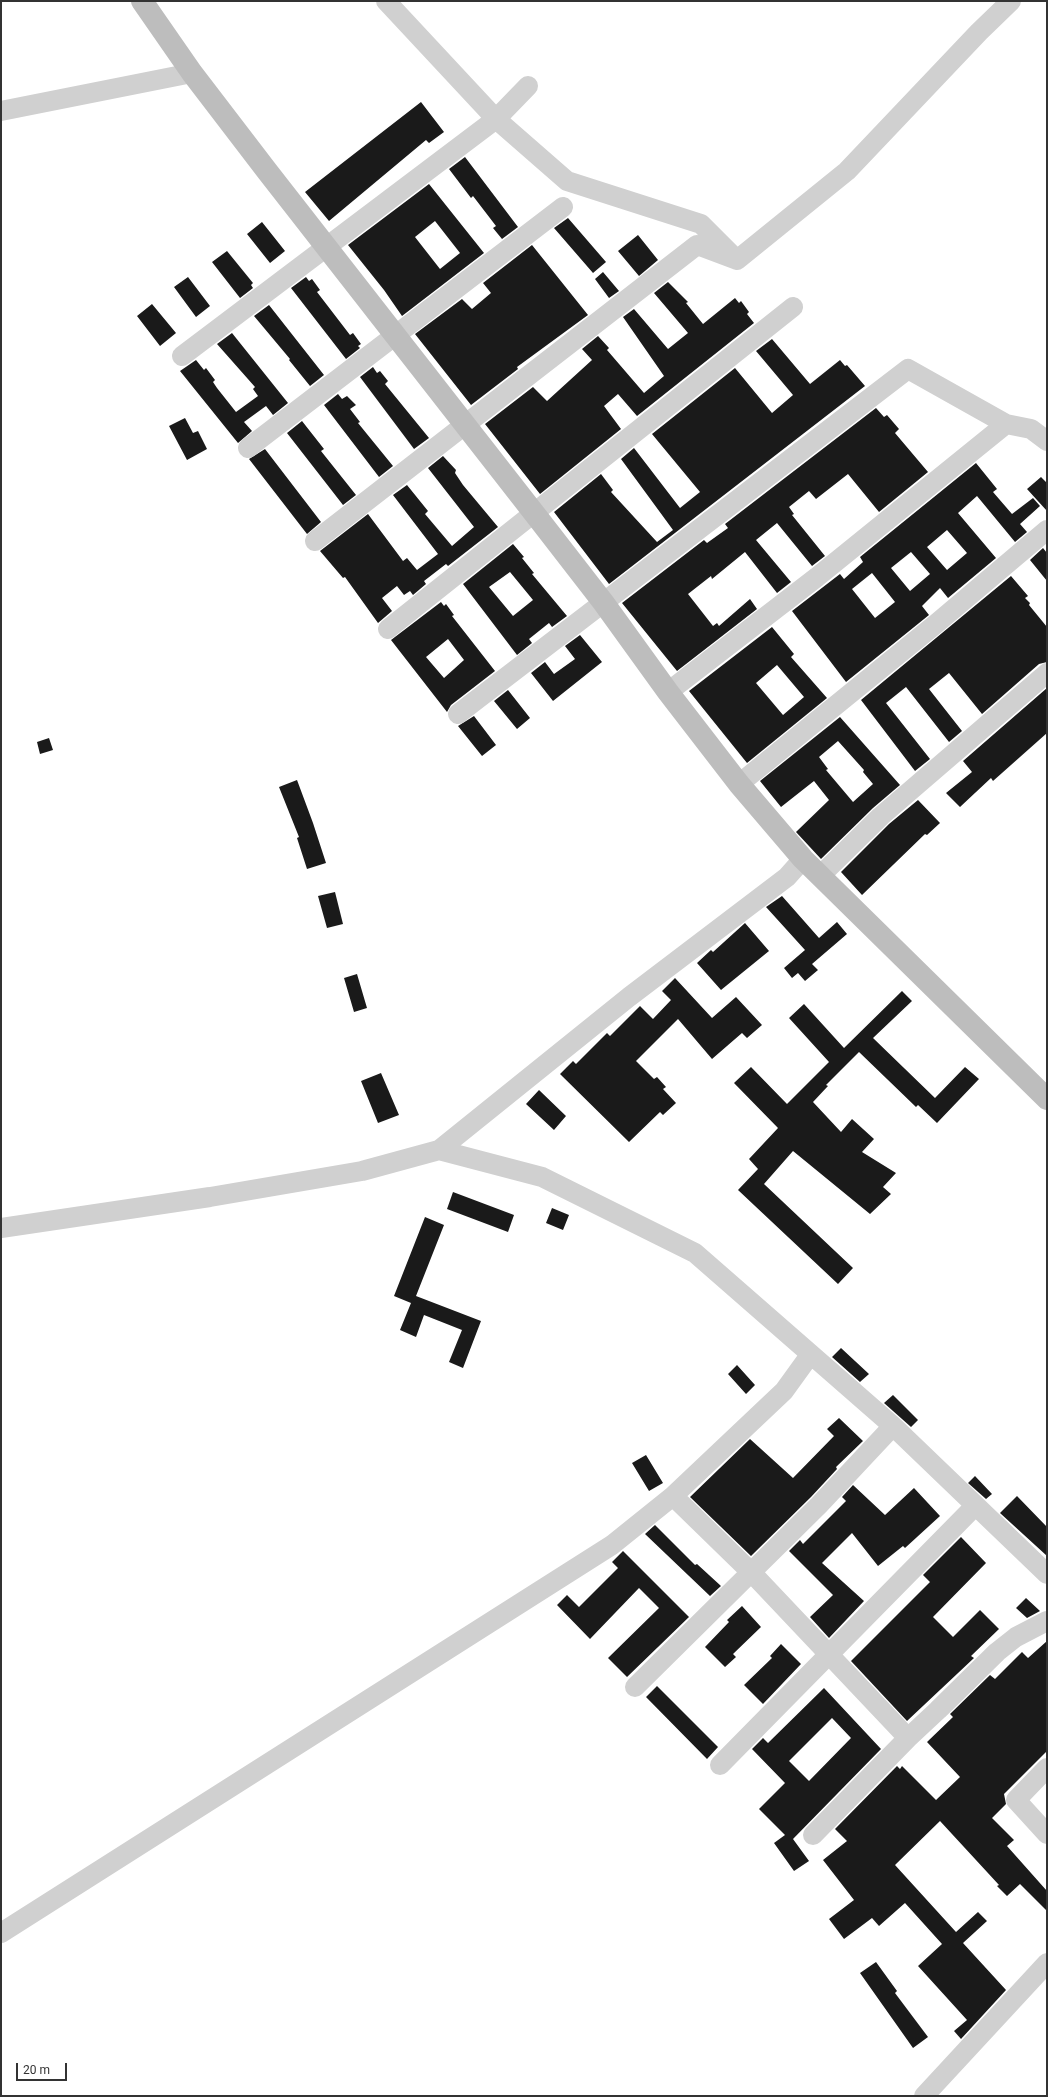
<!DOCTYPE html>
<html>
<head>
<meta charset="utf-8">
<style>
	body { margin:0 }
	#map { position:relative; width:1048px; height:2097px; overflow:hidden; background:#fff; font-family:Roboto,sans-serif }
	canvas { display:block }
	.frame { position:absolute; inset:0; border:2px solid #333; pointer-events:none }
	.scale { position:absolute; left:16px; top:2063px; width:51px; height:18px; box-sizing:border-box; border:2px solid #333; border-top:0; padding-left:5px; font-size:12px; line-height:14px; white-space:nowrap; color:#333; -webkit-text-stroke:3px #fff; paint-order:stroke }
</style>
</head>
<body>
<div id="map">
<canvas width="1048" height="2097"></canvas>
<div class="frame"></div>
<div class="scale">20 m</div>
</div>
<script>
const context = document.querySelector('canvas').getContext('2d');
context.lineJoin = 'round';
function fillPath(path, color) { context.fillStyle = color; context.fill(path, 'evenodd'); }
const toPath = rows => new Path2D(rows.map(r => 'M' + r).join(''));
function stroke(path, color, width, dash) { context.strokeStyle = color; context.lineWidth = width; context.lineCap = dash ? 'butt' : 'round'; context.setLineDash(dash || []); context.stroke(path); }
fillPath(toPath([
	[421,102,444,132,429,143,426,140,329,221,305,192],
	[465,157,518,227,502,239,493,228,496,226,473,196,471,198,449,169],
	[429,184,484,253,402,316,384,290,348,245],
	[435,221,460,253,440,269,415,237],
	[568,218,606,262,593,273,554,228],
	[262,222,285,251,270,263,247,234],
	[638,235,658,260,639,276,618,251],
	[532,245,588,315,517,367,518,369,471,405,415,334,462,299,472,309,491,293,483,283],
	[227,251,253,283,251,285,253,288,240,298,212,262],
	[603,272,619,291,609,298,595,279],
	[188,277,210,306,196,317,174,287],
	[306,277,309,281,312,279,320,290,317,292,327,305,350,335,353,333,361,344,358,346,360,348,346,359,291,288],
	[668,282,688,302,686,303,703,324,735,298,739,303,741,301,749,312,747,314,754,323,637,416,618,394,604,406,621,429,540,494,485,424,533,387,547,401,592,360,582,349,598,336,609,348,607,350,644,393,664,376,623,317,634,309,668,349,688,333,654,293],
	[152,304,176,333,160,346,137,316],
	[269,305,324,375,310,386,289,360,290,359,254,316],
	[232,333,288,403,273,415,266,406,244,422,252,431,238,443,180,371,196,360,204,370,206,368,215,380,213,382,217,388,236,412,258,396,253,389,255,387,217,344],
	[772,339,810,384,840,360,845,366,847,365,865,386,609,584,554,512,601,474,613,490,611,492,657,542,673,530,621,459,634,448,680,508,700,492,652,434,735,368,772,413,793,395,756,351],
	[373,367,377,373,380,371,388,381,385,384,429,438,414,449,360,377],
	[338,394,342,399,347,396,356,405,350,409,360,422,358,423,393,466,379,477,324,405],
	[876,408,884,417,887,415,899,429,895,433,928,472,879,512,848,474,816,499,809,491,789,507,794,514,792,515,825,556,812,566,777,523,756,540,791,582,777,593,745,552,712,579,711,576,688,594,713,626,717,623,719,626,750,599,757,609,677,671,622,603,704,540,707,543,728,528,725,524],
	[185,418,193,433,198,431,207,449,187,460,169,426],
	[302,421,324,449,321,451,356,495,343,505,287,433],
	[265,449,321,522,307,534,249,459],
	[443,456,456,470,455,473,463,485,498,527,448,566,446,564,424,581,426,584,413,595,410,591,404,595,397,586,382,598,392,611,378,623,345,577,343,578,320,551,368,514,403,561,407,558,417,570,438,554,393,495,407,485,428,511,425,514,452,546,474,527,428,468],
	[976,463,997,489,993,492,1012,514,1033,498,1040,506,1020,524,1027,532,1015,542,977,496,958,513,996,558,948,598,940,588,922,606,929,615,846,682,792,611,840,574,844,579,863,562,860,557],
	[947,530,967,553,947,570,927,547],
	[911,552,930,574,910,591,891,568],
	[872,573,895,602,875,618,852,589],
	[1041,477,1047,483,1047,511,1027,489],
	[513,544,524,557,522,558,534,573,532,574,567,616,552,627,549,623,529,639,532,643,517,655,463,584],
	[510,572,533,600,513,616,489,587],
	[1043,548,1047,553,1047,581,1030,560],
	[1011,576,1028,596,1025,598,1030,603,1029,605,1047,627,1047,662,1039,664,982,714,949,673,929,689,962,731,949,742,906,687,886,703,930,759,915,771,861,700],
	[441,602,444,606,446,604,454,615,452,616,495,671,451,705,447,712,391,640],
	[448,639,464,660,444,678,426,657],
	[772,627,794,654,791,657,827,698,747,763,689,691],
	[777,665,804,697,783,715,756,683],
	[580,635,602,662,553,701,531,673,545,662,554,674,575,659,565,646],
	[1047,688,1047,733,993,781,991,778,960,807,946,793,972,772,963,761],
	[508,690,530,718,517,729,494,701],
	[474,716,496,745,482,756,458,726],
	[840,717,900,785,873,808,821,859,796,832,829,800,814,781,781,807,760,781],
	[838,741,864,770,863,772,873,784,853,802,826,770,828,769,819,757],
	[49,738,53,750,40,754,37,742],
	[297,780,313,823,326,863,307,869,297,838,299,837,279,787],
	[918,800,940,823,927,835,925,834,862,895,841,872,889,824],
	[335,892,343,924,327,928,318,896],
	[782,896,819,938,837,922,847,934,812,964,818,970,805,981,798,973,792,978,784,968,805,950,766,907],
	[745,923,769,951,721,990,697,963,711,950,713,952],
	[357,974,367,1008,354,1012,344,978],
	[675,978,712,1018,736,997,762,1025,747,1038,742,1033,712,1059,678,1019,636,1061,654,1079,657,1077,666,1087,663,1089,676,1103,663,1115,660,1112,629,1142,560,1074,573,1061,576,1064,607,1033,610,1036,640,1006,653,1019,671,1000,662,991],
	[902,991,912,1001,873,1038,935,1098,965,1067,979,1079,937,1123,918,1105,916,1107,859,1052,826,1085,828,1086,813,1102,841,1132,852,1119,874,1139,862,1152,896,1173,883,1187,891,1194,870,1214,793,1151,764,1184,853,1268,838,1284,738,1190,758,1169,749,1159,778,1128,734,1083,751,1067,787,1104,829,1062,789,1018,804,1004,844,1048],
	[381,1073,399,1115,378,1123,361,1081],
	[539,1090,566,1116,554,1130,526,1104],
	[453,1192,514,1215,508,1232,447,1209],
	[552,1208,569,1215,563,1230,546,1223],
	[425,1217,444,1225,416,1296,481,1321,463,1368,449,1362,462,1330,424,1315,416,1337,400,1330,411,1303,394,1296],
	[841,1348,869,1374,860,1382,832,1357],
	[737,1365,755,1385,746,1394,728,1374],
	[893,1395,918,1420,911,1427,884,1403],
	[839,1418,863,1441,836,1467,837,1469,811,1497,751,1556,690,1497,750,1439,793,1478,834,1436,827,1429],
	[646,1455,663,1483,649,1491,632,1463],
	[975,1476,992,1494,986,1499,968,1483],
	[853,1485,885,1515,914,1488,940,1516,905,1548,903,1546,878,1566,852,1533,822,1563,864,1601,829,1638,810,1617,833,1595,789,1551,800,1540,803,1544,846,1501,842,1497],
	[1017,1496,1047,1527,1047,1556,1000,1513],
	[655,1525,695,1565,697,1564,721,1586,710,1596,645,1534],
	[961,1537,986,1563,933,1617,953,1637,980,1610,999,1629,971,1656,974,1658,907,1721,851,1661,930,1582,923,1575],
	[623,1551,689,1617,627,1677,608,1658,659,1608,639,1588,590,1639,557,1605,567,1595,579,1607,618,1568,612,1562],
	[1026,1598,1040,1611,1027,1618,1016,1608],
	[742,1606,761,1627,733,1654,736,1657,725,1667,705,1647,729,1622,727,1620],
	[1047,1641,1047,1751,1004,1794,1006,1804,992,1818,1014,1840,1007,1846,1047,1891,1047,1911,1020,1884,1007,1896,997,1886,999,1885,940,1821,895,1865,956,1932,978,1912,987,1921,963,1943,1006,1990,961,2039,954,2031,967,2020,918,1966,942,1944,905,1903,879,1926,872,1918,844,1939,829,1919,854,1900,823,1860,847,1841,835,1829,897,1766,900,1769,902,1766,936,1800,960,1777,927,1742,953,1717,950,1714,990,1675,995,1679,1022,1652,1028,1658],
	[781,1644,801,1664,763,1704,744,1685,772,1658,770,1656],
	[657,1686,718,1747,707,1759,646,1697],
	[824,1688,881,1749,793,1839,809,1861,794,1871,774,1843,785,1835,759,1809,785,1783,752,1749,763,1738,768,1743],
	[832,1718,851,1738,809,1781,789,1761],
	[876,1962,897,1991,895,1993,928,2037,913,2048,860,1973]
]), '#1a1a1a');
stroke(toPath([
	[386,1,496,119,567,181,701,224,733,256],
	[1,111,192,73],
	[737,260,847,171,979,32,1011,1],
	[182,356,496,119,528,86],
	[248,448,563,207],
	[315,541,697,245,737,260],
	[388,629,793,307],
	[668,692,817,577,1006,424],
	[458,714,908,369,1006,424,1031,429,1047,441],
	[739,784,937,623,1047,530],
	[820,876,881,816,1047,673],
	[439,1150,542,1177,695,1253,893,1426,1047,1574],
	[1,1228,210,1197,362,1171,439,1150,629,997,787,877,803,859],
	[673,1496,751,1572,908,1738],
	[635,1687,819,1505,893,1426],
	[720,1765,975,1506],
	[1047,1768,1016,1800,1047,1834],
	[813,1835,908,1738,938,1710,997,1652,1016,1637,1047,1621],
	[1,1933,612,1545,673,1496,784,1391,810,1355],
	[924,2096,1047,1963]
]), '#d0d0d0', 20);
stroke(toPath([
	[142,1,192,73,267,171,534,513,603,602,668,692,739,784,803,859,1047,1099]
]), '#bdbdbd', 22);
</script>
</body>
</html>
